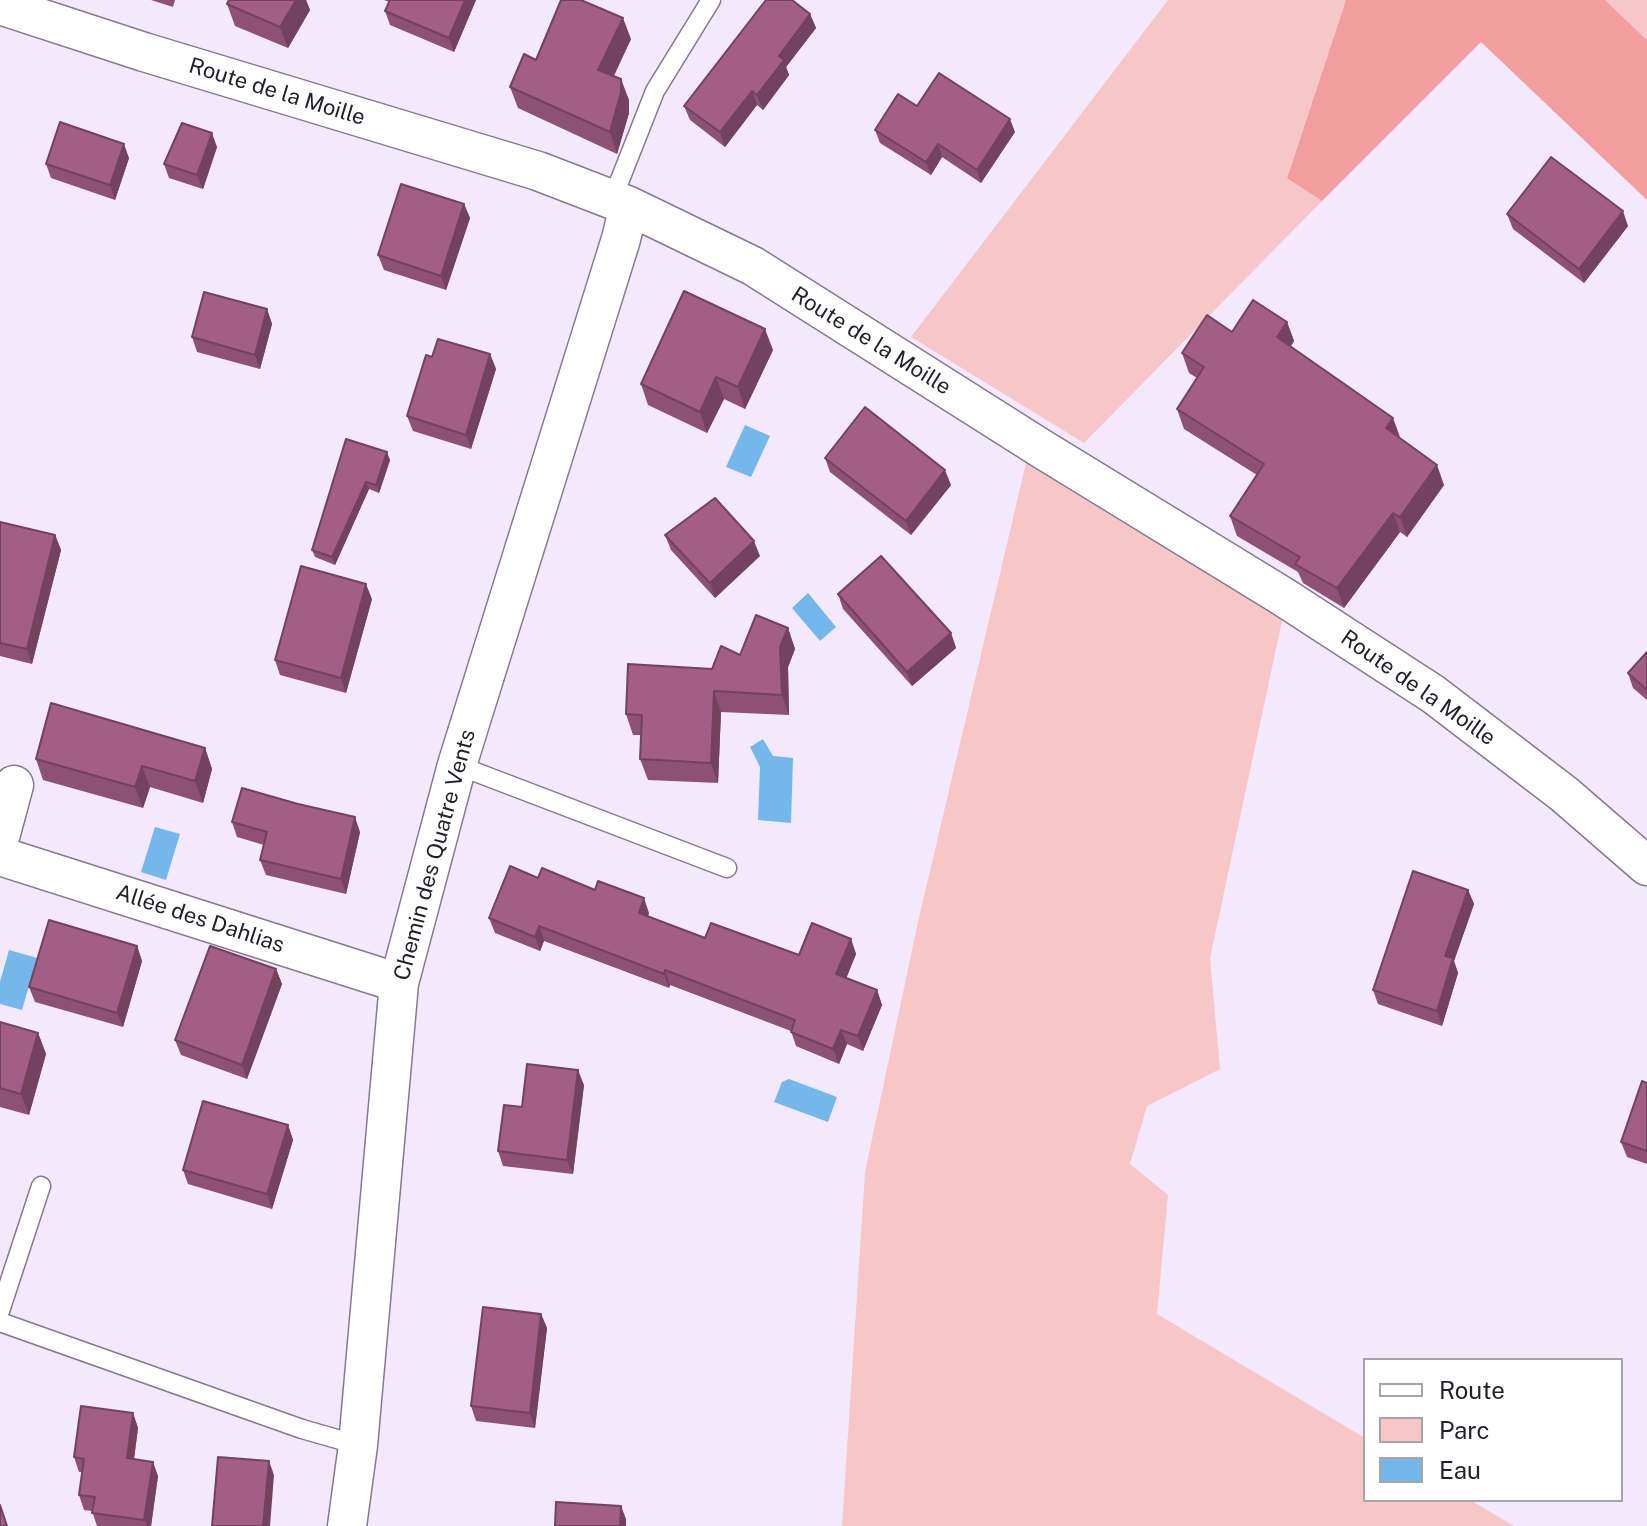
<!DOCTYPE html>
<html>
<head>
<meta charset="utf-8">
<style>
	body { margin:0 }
	#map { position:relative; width:1647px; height:1526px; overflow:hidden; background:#f4e8fd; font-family:"Public Sans",sans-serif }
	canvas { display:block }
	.legend { position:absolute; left:1363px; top:1358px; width:260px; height:144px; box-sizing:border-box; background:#fff; border:2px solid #a7a5a9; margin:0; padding:10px 14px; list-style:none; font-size:24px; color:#231e27 }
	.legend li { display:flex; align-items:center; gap:16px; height:40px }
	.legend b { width:40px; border:2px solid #a7a5a9 }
</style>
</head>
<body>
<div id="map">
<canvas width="1647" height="1526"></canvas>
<ul class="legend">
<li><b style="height:10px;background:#fff"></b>Route</li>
<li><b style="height:22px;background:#f6c7c6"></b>Parc</li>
<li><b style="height:22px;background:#74b7eb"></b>Eau</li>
</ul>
</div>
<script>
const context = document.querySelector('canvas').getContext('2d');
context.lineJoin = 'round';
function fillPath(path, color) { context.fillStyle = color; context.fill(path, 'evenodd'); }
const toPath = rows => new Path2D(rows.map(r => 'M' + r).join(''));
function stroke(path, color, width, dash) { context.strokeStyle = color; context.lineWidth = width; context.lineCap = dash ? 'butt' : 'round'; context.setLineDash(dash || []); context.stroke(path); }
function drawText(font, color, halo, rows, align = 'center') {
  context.font = font + ' "Public Sans",sans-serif'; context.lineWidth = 6; context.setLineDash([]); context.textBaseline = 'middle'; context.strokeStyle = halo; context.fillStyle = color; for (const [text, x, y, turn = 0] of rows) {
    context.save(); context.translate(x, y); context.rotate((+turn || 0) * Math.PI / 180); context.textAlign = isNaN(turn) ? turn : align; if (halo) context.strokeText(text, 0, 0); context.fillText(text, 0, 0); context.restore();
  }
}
fillPath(toPath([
	[1168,0,1346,0,1287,177,1322,201,1084,443,911,337],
	[1605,0,1647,0,1647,40],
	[1026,463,1125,524,1283,616,1210,958,1220,1069,1147,1106,1130,1164,1168,1195,1157,1314,1365,1438,1365,1500,1470,1500,1514,1526,842,1526,865,1172,918,922]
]), '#f6c7c6');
fillPath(toPath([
	[1346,0,1605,0,1647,40,1647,200,1481,42,1322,201,1287,178]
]), '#f39e9e');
fillPath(toPath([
	[745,425,770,436,751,477,726,467],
	[808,593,836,627,820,641,792,608],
	[763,739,773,756,793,758,791,823,758,820,760,767,750,747],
	[155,827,180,834,166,880,141,872],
	[9,950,37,958,22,1010,0,1004,0,982],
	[789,1079,837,1097,828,1122,774,1102,782,1082]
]), '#74b7eb');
const lane = toPath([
	[612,200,655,91,711,0],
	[457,765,727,868],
	[0,1311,41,1186],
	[0,1322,302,1429,358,1445]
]);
const street = toPath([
	[0,5,144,52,538,171,629,206,753,266,1042,449,1282,596,1433,694,1564,794,1647,866],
	[0,837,14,785],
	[0,856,399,983],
	[347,1526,358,1445,399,983,457,765,621,239,629,206]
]);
stroke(lane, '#867890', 21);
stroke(street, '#867890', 41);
stroke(lane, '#fff', 18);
stroke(street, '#fff', 38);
fillPath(toPath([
	[151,0,175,0,173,7],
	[229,0,306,0,310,10,288,48,235,26,227,4],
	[384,0,476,0,454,52,390,25,385,11,389,2],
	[810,14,816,28,786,67,789,75,763,110,757,105,725,147,690,120,684,106],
	[631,39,614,76,629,100,629,113,617,154,518,108,510,87,536,60],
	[917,106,1015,132,981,183,942,157,931,175,880,143,875,130],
	[217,147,203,189,169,178,164,164],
	[129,158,115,200,51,178,46,164],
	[464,204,470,218,446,290,384,270,378,255],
	[1507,214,1628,226,1584,283,1513,229],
	[267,309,272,324,260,369,197,352,192,337],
	[1287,322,1294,341,1291,346,1400,438,1444,485,1407,537,1400,532,1344,608,1303,583,1298,572,1237,536,1230,516,1257,475,1184,429,1177,409,1197,378,1189,373,1182,353,1232,332],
	[773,350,745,409,724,399,707,433,648,405,641,384],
	[490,354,496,369,471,449,413,431,407,416,432,357],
	[346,439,390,460,379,493,369,489,335,565,315,557,312,550],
	[825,458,951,485,911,535,830,472],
	[0,522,55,535,61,550,32,664,0,656],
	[665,535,760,556,715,598,671,550],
	[838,594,951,633,956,648,912,686,843,609],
	[372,599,346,693,280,675,275,660],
	[788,628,795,649,788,667,789,715,721,712,718,783,648,780,640,759,642,735,633,735,626,714],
	[1647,652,1647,700,1633,688,1628,673],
	[205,748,212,769,203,803,150,787,143,808,43,780,36,759],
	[232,822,360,832,346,894,266,875,260,860,264,845,237,837],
	[538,878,649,913,648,916,705,938,799,955,851,939,856,954,846,978,877,990,882,1005,863,1051,847,1044,839,1064,796,1046,791,1031,670,985,669,988,544,941,540,951,495,933,489,918],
	[1468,890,1474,904,1454,961,1458,973,1442,1026,1378,1004,1373,990],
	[137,946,142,961,123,1027,35,1002,29,987],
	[276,969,282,984,247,1079,181,1055,175,1040],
	[0,1022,38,1033,46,1054,29,1115,0,1107],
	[1647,1083,1647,1164,1627,1157,1621,1142],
	[584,1085,573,1174,503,1166,498,1151,522,1107],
	[288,1125,293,1140,272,1209,188,1184,183,1170],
	[541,1314,547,1328,535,1428,476,1421,471,1406],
	[133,1413,138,1428,134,1459,158,1476,151,1526,97,1526,92,1511,84,1510,79,1495,82,1472,79,1472,74,1457]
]), '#8c5173');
fillPath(toPath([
	[296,0,306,0,310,10,288,48,280,27],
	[465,0,476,0,454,52,449,38],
	[810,14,816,28,786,67,789,75,763,110,757,95,779,56],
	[623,18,631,39,606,91,598,70],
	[621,79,629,100,629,113,617,154,610,132],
	[752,91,757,105,725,147,720,132],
	[1010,119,1015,132,981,183,977,170],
	[212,133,217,147,203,189,197,175],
	[124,144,129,158,115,200,110,185],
	[938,144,942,157,931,175,926,162],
	[464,204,470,218,446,290,441,276],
	[1623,211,1628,226,1584,283,1579,269],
	[267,309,272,324,260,369,255,355],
	[1287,322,1294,341,1284,356,1277,337],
	[765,329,773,350,745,409,738,387],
	[490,354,496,369,471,449,466,435],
	[716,377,724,399,707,433,700,412],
	[1393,418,1400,437,1386,428],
	[387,452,390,460,379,493,376,485],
	[1437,465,1444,485,1407,537,1400,517],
	[945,470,951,485,911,535,906,521],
	[366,482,369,489,335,565,332,557],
	[1393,513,1400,532,1344,608,1337,588],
	[55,535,61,550,32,664,27,649],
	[754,541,760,556,715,598,710,583],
	[366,584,372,599,346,693,341,678],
	[788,628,795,649,788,667,789,715,782,695,780,647],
	[951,633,956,648,912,686,907,672],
	[714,691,721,712,718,783,711,763],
	[205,748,212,769,203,803,195,781],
	[142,766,150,787,143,808,135,787],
	[355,817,360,832,346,894,341,879],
	[1468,890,1474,904,1454,961,1458,973,1442,1026,1437,1011,1445,956],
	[644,898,649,913,644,927,639,913],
	[539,926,544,941,540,951,535,937],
	[851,939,856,954,842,989,836,974],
	[137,946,142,961,123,1027,117,1013],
	[276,969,282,984,247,1079,242,1065],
	[665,970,670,985,669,988,664,974],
	[877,990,882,1005,863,1051,858,1036],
	[841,1030,847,1044,839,1064,833,1049],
	[38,1033,46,1054,29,1115,21,1094],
	[578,1070,584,1085,573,1174,567,1160],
	[288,1125,293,1140,272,1209,267,1194],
	[541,1314,547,1328,535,1428,530,1413],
	[133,1413,138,1428,132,1473,127,1458],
	[269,1461,274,1475,270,1526,263,1526],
	[153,1462,158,1476,151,1526,147,1526,144,1520],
	[621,1506,626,1519,626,1526,620,1526]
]), '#72425e');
const building = toPath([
	[229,0,296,0,280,27,227,4,229,0],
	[390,0,465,0,449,38,385,11,390,0],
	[561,0,581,0,623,18,598,70,621,79,621,92,610,132,510,87,524,54,536,60,561,0],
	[766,0,792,0,810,14,779,56,784,60,757,95,752,91,720,132,684,106,766,0],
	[939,73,1010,119,977,170,938,144,926,162,875,130,898,94,917,106,939,73],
	[60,122,124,144,110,185,46,164,60,122],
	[182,123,212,133,197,175,164,164,182,123],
	[1551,157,1623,211,1579,269,1507,214,1551,157],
	[401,184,464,204,441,276,378,255,401,184],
	[684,291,765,329,738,387,716,377,700,412,641,384,684,291],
	[204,292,267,309,255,355,192,337,204,292],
	[1253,300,1287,322,1277,337,1393,418,1386,428,1437,465,1400,517,1393,513,1337,588,1295,564,1300,557,1230,516,1264,464,1177,409,1204,367,1182,353,1207,315,1232,332,1253,300],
	[438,339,490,354,466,435,407,416,426,355,432,357,438,339],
	[865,407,945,470,906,521,825,458,865,407],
	[346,439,387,452,376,485,366,482,332,557,312,550,346,439],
	[715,498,754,541,710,583,665,535,715,498],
	[0,522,55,535,27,649,0,643,0,522],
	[881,556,951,633,907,672,838,594,881,556],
	[301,566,366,584,341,678,275,660,301,566],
	[756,615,788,628,780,647,782,695,714,691,711,763,640,759,642,715,626,714,628,664,712,669,721,646,740,655,756,615],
	[1647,652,1647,690,1628,673,1647,652],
	[51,703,205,748,195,781,142,766,135,787,36,759,51,703],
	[242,788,298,804,355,817,341,879,260,860,267,832,232,822,242,788],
	[510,866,538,878,542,868,595,890,598,881,644,898,639,913,705,938,711,923,799,955,812,923,851,939,836,974,877,990,858,1036,841,1030,833,1049,791,1032,795,1020,665,970,664,974,539,926,535,937,489,918,510,866],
	[1413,871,1468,890,1445,956,1453,958,1437,1011,1373,990,1413,871],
	[49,920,137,946,117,1013,29,987,49,920],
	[210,946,276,969,242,1065,175,1040,210,946],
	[0,1022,38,1033,21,1094,0,1088,0,1022],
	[527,1064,578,1070,567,1160,498,1151,504,1105,522,1107,527,1064],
	[1642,1081,1647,1083,1647,1151,1621,1142,1642,1081],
	[203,1101,288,1125,267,1194,183,1170,203,1101],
	[483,1307,541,1314,530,1413,471,1406,483,1307],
	[81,1406,133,1413,127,1458,153,1462,144,1520,92,1513,95,1497,79,1495,84,1459,74,1457,81,1406],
	[218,1457,269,1461,263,1526,212,1526,218,1457],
	[556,1502,621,1506,620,1526,555,1526,556,1502],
	[0,1505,7,1526,0,1526,0,1505]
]);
fillPath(building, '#a35e86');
stroke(building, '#72425e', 2);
drawText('22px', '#231e27', '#fff', [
	["Route de la Moille",277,92,17],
	["Route de la Moille",871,341,32],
	["Route de la Moille",1418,688,35],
	["Chemin des Quatre Vents",435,855,-75],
	["Allée des Dahlias",200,919,18]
]);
</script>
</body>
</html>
